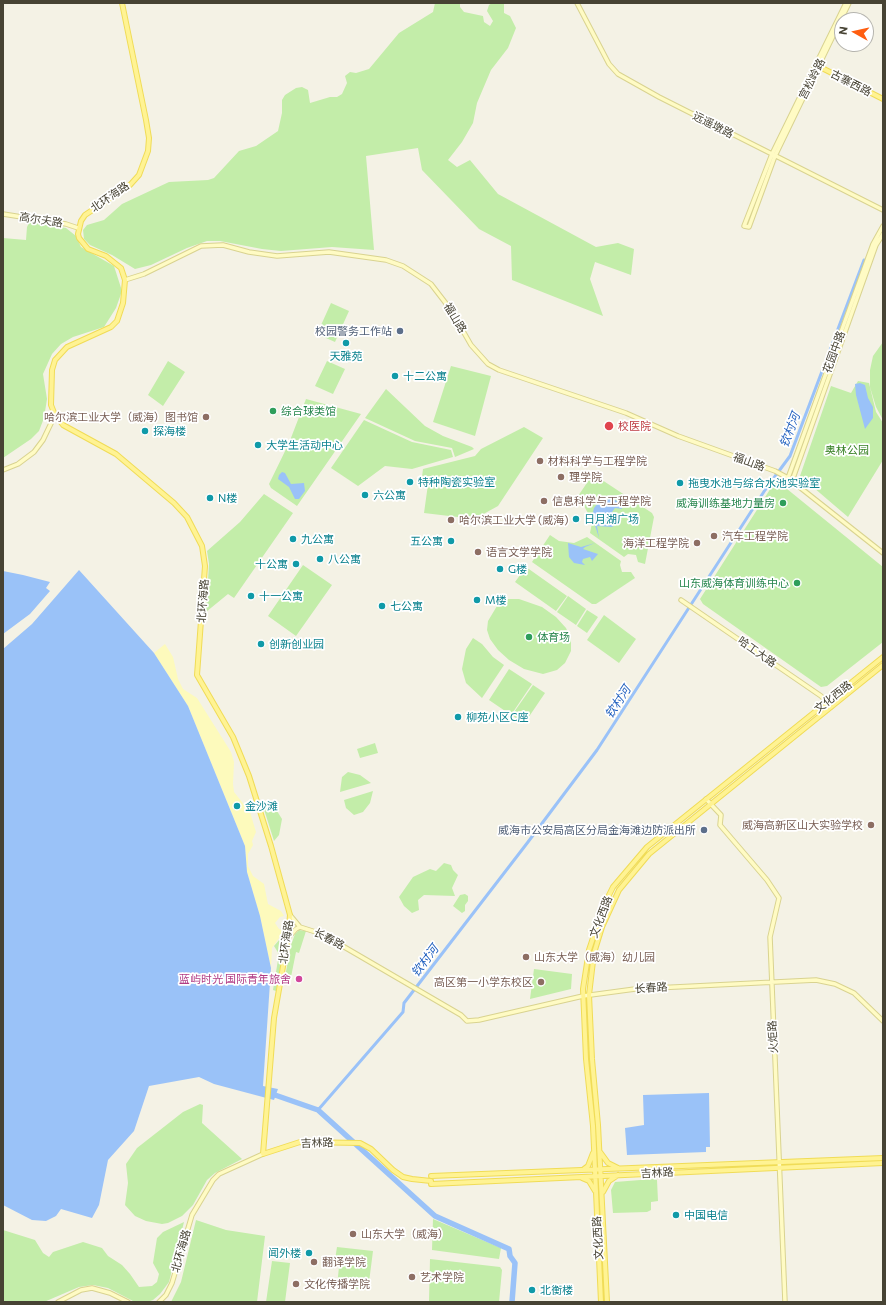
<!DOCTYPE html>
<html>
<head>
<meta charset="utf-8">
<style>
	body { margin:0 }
	#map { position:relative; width:886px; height:1305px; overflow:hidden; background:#f4f2e5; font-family:Commissioner,sans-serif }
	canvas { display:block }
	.frame { position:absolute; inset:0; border:4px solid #474334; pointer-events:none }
	.north { position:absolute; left:834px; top:12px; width:40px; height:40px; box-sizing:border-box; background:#fff; border:1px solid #b5b4ae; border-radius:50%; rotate:278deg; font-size:11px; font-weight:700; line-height:16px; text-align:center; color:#474334 }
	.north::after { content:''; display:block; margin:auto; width:14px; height:18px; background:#ff5e11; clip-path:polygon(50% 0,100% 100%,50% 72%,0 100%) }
</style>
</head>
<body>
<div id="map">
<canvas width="886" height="1305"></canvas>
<div class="frame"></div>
<div class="north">N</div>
</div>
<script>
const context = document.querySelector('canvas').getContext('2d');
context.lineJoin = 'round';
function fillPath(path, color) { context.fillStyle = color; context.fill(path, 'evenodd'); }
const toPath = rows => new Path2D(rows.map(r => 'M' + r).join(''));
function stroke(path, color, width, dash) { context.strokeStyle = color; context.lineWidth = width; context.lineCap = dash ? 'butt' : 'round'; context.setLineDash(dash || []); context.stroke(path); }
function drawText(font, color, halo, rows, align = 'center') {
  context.font = font + ' Commissioner,"Noto Sans SC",sans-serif'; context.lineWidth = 3.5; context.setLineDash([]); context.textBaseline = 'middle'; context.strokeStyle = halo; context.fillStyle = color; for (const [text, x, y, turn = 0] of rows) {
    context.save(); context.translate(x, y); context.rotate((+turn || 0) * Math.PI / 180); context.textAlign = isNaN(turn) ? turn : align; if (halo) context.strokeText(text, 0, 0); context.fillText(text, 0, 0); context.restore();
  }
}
fillPath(toPath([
	[435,3,460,3,460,7,464,12,483,16,484,22,490,26,493,21,487,11,489,5,492,3,504,3,504,13,510,16,516,28,508,48,491,70,477,103,473,123,462,142,448,160,457,167,470,160,498,194,596,247,618,243,634,249,631,275,595,262,590,279,603,316,512,280,511,246,479,229,422,170,418,148,366,156,374,250,332,247,281,251,262,249,220,241,207,241,187,248,151,265,135,269,112,255,90,245,84,239,83,230,87,225,104,220,122,204,169,182,208,180,214,178,239,151,256,146,278,131,282,113,282,100,285,95,296,88,302,87,308,90,310,103,330,97,337,97,342,94,347,83,345,76,350,72,356,73,369,69,399,33,433,12],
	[29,223,38,223,66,228,76,236,81,247,114,266,122,291,116,308,104,327,73,337,61,344,52,354,43,374,47,399,44,418,39,431,31,439,3,458,3,238,26,240,27,227],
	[331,303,349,311,335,342,317,334],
	[883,342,883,420,876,407,870,387,870,370,873,356],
	[168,361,185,372,163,406,148,395],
	[327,361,345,369,333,394,315,386],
	[451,366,491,376,475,436,433,422],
	[858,381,869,383,876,412,883,423,883,460,848,517,800,476,831,386,851,393],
	[386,389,425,426,443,436,472,447,474,449,455,457,452,448,415,441,365,418],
	[306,399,361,414,297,506,271,488,269,484,289,443],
	[364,420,412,442,451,450,453,457,412,469,385,466,358,486,331,468],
	[524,427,543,438,498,506,478,517,475,521,466,518,424,513,429,477,422,477,423,469,475,456,481,449],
	[593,474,652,513,654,517,645,564,638,562,636,555,628,554,624,557,590,533,592,523,589,515,583,504,576,499],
	[776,480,883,567,883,642,827,686,821,687,703,604,700,599],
	[264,494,293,513,234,598,228,594,206,612,209,564,207,551,240,522],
	[550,535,559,541,574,543,587,537,621,561,620,565,622,572,631,572,635,578,596,604,592,604,532,562],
	[303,565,332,585,296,636,268,616],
	[526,567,567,596,556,611,515,582],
	[568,596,586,609,576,625,557,612],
	[508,599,519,599,542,607,556,617,566,628,571,639,571,651,565,663,557,670,543,674,524,669,509,660,498,650,490,639,487,630,488,621,497,606],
	[587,610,598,617,587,633,577,626],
	[604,615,636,639,619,663,587,640],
	[473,638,482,644,493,657,504,665,482,698,466,683,462,669,466,649],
	[509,669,532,684,511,715,489,700],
	[533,685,545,693,524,724,512,715],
	[375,743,378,753,360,758,357,749],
	[348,772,360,775,371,783,340,792,342,777],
	[373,791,370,803,363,812,354,815,346,808,344,800],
	[263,806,277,811,282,819,279,835,274,841],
	[444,863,451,865,453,870,458,875,452,888,455,896,424,895,418,900,419,910,412,913,404,906,399,897,413,877,430,869,436,871],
	[465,894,468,896,468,901,465,905,465,911,462,913,453,906,460,895],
	[299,930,306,931,299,953,296,952,290,982,284,982,291,945,295,934],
	[286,932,280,957,282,958,276,991,273,990,279,954,274,946],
	[534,969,572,974,571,989,530,999],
	[200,1104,203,1105,202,1123,242,1159,215,1173,207,1180,193,1205,182,1216,168,1223,162,1224,146,1221,135,1216,125,1205,128,1183,126,1164,137,1148,183,1112],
	[653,1179,657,1180,658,1201,651,1202,651,1210,647,1212,613,1213,611,1190,615,1182],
	[433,1219,501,1248,499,1259,432,1250],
	[196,1220,226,1230,265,1236,257,1302,171,1302,181,1282],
	[184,1222,169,1282,160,1294,153,1300,147,1302,133,1301,108,1288,93,1285,79,1287,44,1302,3,1302,3,1230,35,1240,43,1253,49,1257,53,1252,83,1242,102,1248,108,1256,122,1265,130,1274,139,1287,152,1286,157,1282,159,1274,153,1263,157,1238,163,1232],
	[337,1247,373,1251,368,1290,337,1286,339,1267,334,1266],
	[430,1259,500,1267,502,1270,499,1302,429,1301],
	[272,1261,290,1263,285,1302,266,1302]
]), '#c3eda9');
fillPath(toPath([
	[165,644,173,657,178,679,183,689,197,698,231,752,234,762,233,784,234,792,250,812,256,832,252,841,253,845,248,854,248,866,253,876,264,884,268,904,281,911,284,916,280,917,275,923,279,929,284,931,272,948,271,968,260,916,247,872,245,846,188,706,154,653]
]), '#fdfabc');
fillPath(toPath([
	[860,383,865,385,868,398,873,407,873,418,865,429,856,395,855,384],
	[282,472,285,473,291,484,304,483,305,491,299,499,295,499,289,487,278,479,279,475],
	[609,499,614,499,621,504,622,509,615,508,612,512,615,518,621,519,612,527,597,526,599,538,592,516,594,508,599,502],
	[568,543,581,547,595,543,585,547,583,549,598,554,592,561,590,557,583,559,582,562,585,565,574,563,569,557],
	[79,570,154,653,188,706,245,846,247,872,260,916,271,968,263,1086,278,1089,274,1100,214,1084,199,1077,149,1086,134,1131,108,1160,99,1205,92,1218,61,1209,56,1216,46,1221,32,1220,3,1205,3,649,32,624],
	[3,571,23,575,50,582,46,588,50,591,30,614,3,634],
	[709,1093,710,1147,706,1147,706,1152,627,1155,625,1128,644,1125,643,1095]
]), '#9ac2f8');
stroke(toPath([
	[318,1110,403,1012,404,1003,528,842,597,750,765,490,790,456,864,260]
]), '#9ac2f8', 3);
stroke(toPath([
	[275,1095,318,1110,435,1216,509,1249,510,1256,515,1263,512,1302]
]), '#9ac2f8', 5.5);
const secondary = toPath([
	[577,3,609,64,618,74,659,97,883,210],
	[846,3,772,154,744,226,749,227,775,156,849,3],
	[3,214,66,224,78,228],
	[125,280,144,274,201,246,223,245,249,252,277,256,329,252,386,260,403,266,431,284,451,310,471,345,488,364,499,370,626,413,678,436,775,471,788,478,883,553],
	[3,470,18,464,34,452,43,440,55,415],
	[788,478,873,244,883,226],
	[792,481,876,245,883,234],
	[681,600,821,696,831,707],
	[706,799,721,815,720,825,767,880,779,898,770,937,785,1302],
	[290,915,300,927,322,934,461,1015,467,1021,479,1020,583,996,635,989,816,980,835,984,854,993,883,1021],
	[288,938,296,929,300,927],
	[58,1302,81,1290,92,1288,110,1293,128,1302],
	[159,1302,166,1295,172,1283,192,1215,213,1180,219,1174,263,1154]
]);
const primary = toPath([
	[122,3,146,120,149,138,148,151,139,175,130,185,85,215,81,221,78,234,79,238,88,249,106,256,121,268,125,280,123,303,117,321,111,327,67,347,55,360,52,370,51,405,55,415,63,425,116,454,174,503,187,517,202,546,205,566,197,675,233,737,249,776,271,846,290,915,288,938,274,1018,263,1154,300,1142,360,1143,371,1149,393,1170,403,1177,412,1179,431,1181],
	[818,66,883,99],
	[600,1152,608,1163,618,1168],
	[584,1169,588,1166,593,1153],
	[431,1176,883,1158],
	[582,1178,589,1181,595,1191],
	[431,1184,883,1163],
	[603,1192,609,1181,618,1175],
	[601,1302,593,1126,586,1059,583,989,589,950,604,905,613,887,647,847,883,657],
	[607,1302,598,1125,592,1059,589,995,594,953,602,927,619,890,649,854,883,665]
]);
stroke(secondary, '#d9d390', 5.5);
stroke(primary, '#f0dc57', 6);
stroke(secondary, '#fffbc4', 3.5);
stroke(primary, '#fff393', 4);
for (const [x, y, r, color] of [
	[400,331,4,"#5c6f8a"],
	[346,343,4,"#0f9aa8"],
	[395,376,4,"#0f9aa8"],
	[273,411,4,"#2e9e5b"],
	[206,417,4,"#8d6e63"],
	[609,426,5,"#e0444e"],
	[145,431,4,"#0f9aa8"],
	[258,445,4,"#0f9aa8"],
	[540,461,4,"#8d6e63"],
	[561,477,4,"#8d6e63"],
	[410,482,4,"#0f9aa8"],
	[680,483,4,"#0f9aa8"],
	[365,495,4,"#0f9aa8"],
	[210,498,4,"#0f9aa8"],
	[544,501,4,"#8d6e63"],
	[783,503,4,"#2e9e5b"],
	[576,519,4,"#0f9aa8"],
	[451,520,4,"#8d6e63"],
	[714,536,4,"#8d6e63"],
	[293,539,4,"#0f9aa8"],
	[451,541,4,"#0f9aa8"],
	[697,543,4,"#8d6e63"],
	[478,552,4,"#8d6e63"],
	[320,559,4,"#0f9aa8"],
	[296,564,4,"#0f9aa8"],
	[500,569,4,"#0f9aa8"],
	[797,583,4,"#2e9e5b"],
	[251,596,4,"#0f9aa8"],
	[477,600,4,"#0f9aa8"],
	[382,606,4,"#0f9aa8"],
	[529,637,4,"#2e9e5b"],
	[261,644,4,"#0f9aa8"],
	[458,717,4,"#0f9aa8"],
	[237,806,4,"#0f9aa8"],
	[871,825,4,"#8d6e63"],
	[704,830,4,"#5c6f8a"],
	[526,957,4,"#8d6e63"],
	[299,979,4,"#d1479c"],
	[541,982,4,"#8d6e63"],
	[676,1215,4,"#0f9aa8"],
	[353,1234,4,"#8d6e63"],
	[309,1253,4,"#0f9aa8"],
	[314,1262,4,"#8d6e63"],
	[412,1277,4,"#8d6e63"],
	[296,1284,4,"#8d6e63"],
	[532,1290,4,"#0f9aa8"]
]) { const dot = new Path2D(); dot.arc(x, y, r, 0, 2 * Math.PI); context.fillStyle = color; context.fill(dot); stroke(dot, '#fff', 1.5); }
drawText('11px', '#474334', '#fff', [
	["宫松岭路",812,79,-63],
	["古寨西路",851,83,27],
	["远遥墩路",713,125,27],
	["北环海路",110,197,-35],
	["高尔夫路",41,220,9],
	["福山路",455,318,59],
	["花园中路",834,352,-70],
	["福山路",749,462,20],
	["北环海路",203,601,-86],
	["哈工大路",757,652,35],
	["文化西路",833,697,-38],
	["文化西路",601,917,-69],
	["长春路",329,939,27],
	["北环海路",286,942,-82],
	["长春路",651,988,-4],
	["火炬路",773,1037,-93],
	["吉林路",317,1143,-2],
	["吉林路",657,1173,-3],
	["文化西路",598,1238,-93],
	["北环海路",181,1251,-74]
]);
drawText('11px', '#4e5e75', '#fff', [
	["校园警务工作站",392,331],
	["威海市公安局高区分局金海滩边防派出所",696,830]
], 'right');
drawText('11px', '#0d838f', '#fff', [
	["天雅苑",346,356,"center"],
	["十二公寓",403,376],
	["探海楼",153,431],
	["大学生活动中心",266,445],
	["特种陶瓷实验室",418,482],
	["拖曳水池与综合水池实验室",688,483],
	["六公寓",373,495],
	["N楼",218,498],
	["日月湖广场",584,519],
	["九公寓",301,539],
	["五公寓",443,541,"right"],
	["八公寓",328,559],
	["十公寓",288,564,"right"],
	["G楼",508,569],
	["十一公寓",259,596],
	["M楼",485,600],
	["七公寓",390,606],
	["创新创业园",269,644],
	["柳苑小区C座",466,717],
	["金沙滩",245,806],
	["中国电信",684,1215],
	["闻外楼",301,1253,"right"],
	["北衡楼",540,1290]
], 'left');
drawText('11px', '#27864d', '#fff', [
	["综合球类馆",281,411],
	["威海训练基地力量房",775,503,"right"],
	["山东威海体育训练中心",789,583,"right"],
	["体育场",537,637]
], 'left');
drawText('11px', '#785e54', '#fff', [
	["哈尔滨工业大学（威海）图书馆",198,417,"right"],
	["材料科学与工程学院",548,461],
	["理学院",569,477],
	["信息科学与工程学院",552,501],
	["哈尔滨工业大学 (威海)",459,520],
	["汽车工程学院",722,536],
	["海洋工程学院",689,543,"right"],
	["语言文学学院",486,552],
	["威海高新区山大实验学校",863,825,"right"],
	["山东大学（威海）幼儿园",534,957],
	["高区第一小学东校区",533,982,"right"],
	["山东大学（威海）",361,1234],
	["翻译学院",322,1262],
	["艺术学院",420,1277],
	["文化传播学院",304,1284]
], 'left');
drawText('11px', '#be3a42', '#fff', [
	["校医院",618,426]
], 'left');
drawText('11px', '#347f21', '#fff', [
	["奥林公园",847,450]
]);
drawText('11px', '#b23c85', '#fff', [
	["蓝屿时光 国际青年旅舍",291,979]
], 'right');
drawText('italic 12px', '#2261bf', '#fff', [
	["钦村河",790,430,-69],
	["钦村河",618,702,-57],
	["钦村河",425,961,-53]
]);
</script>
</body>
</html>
